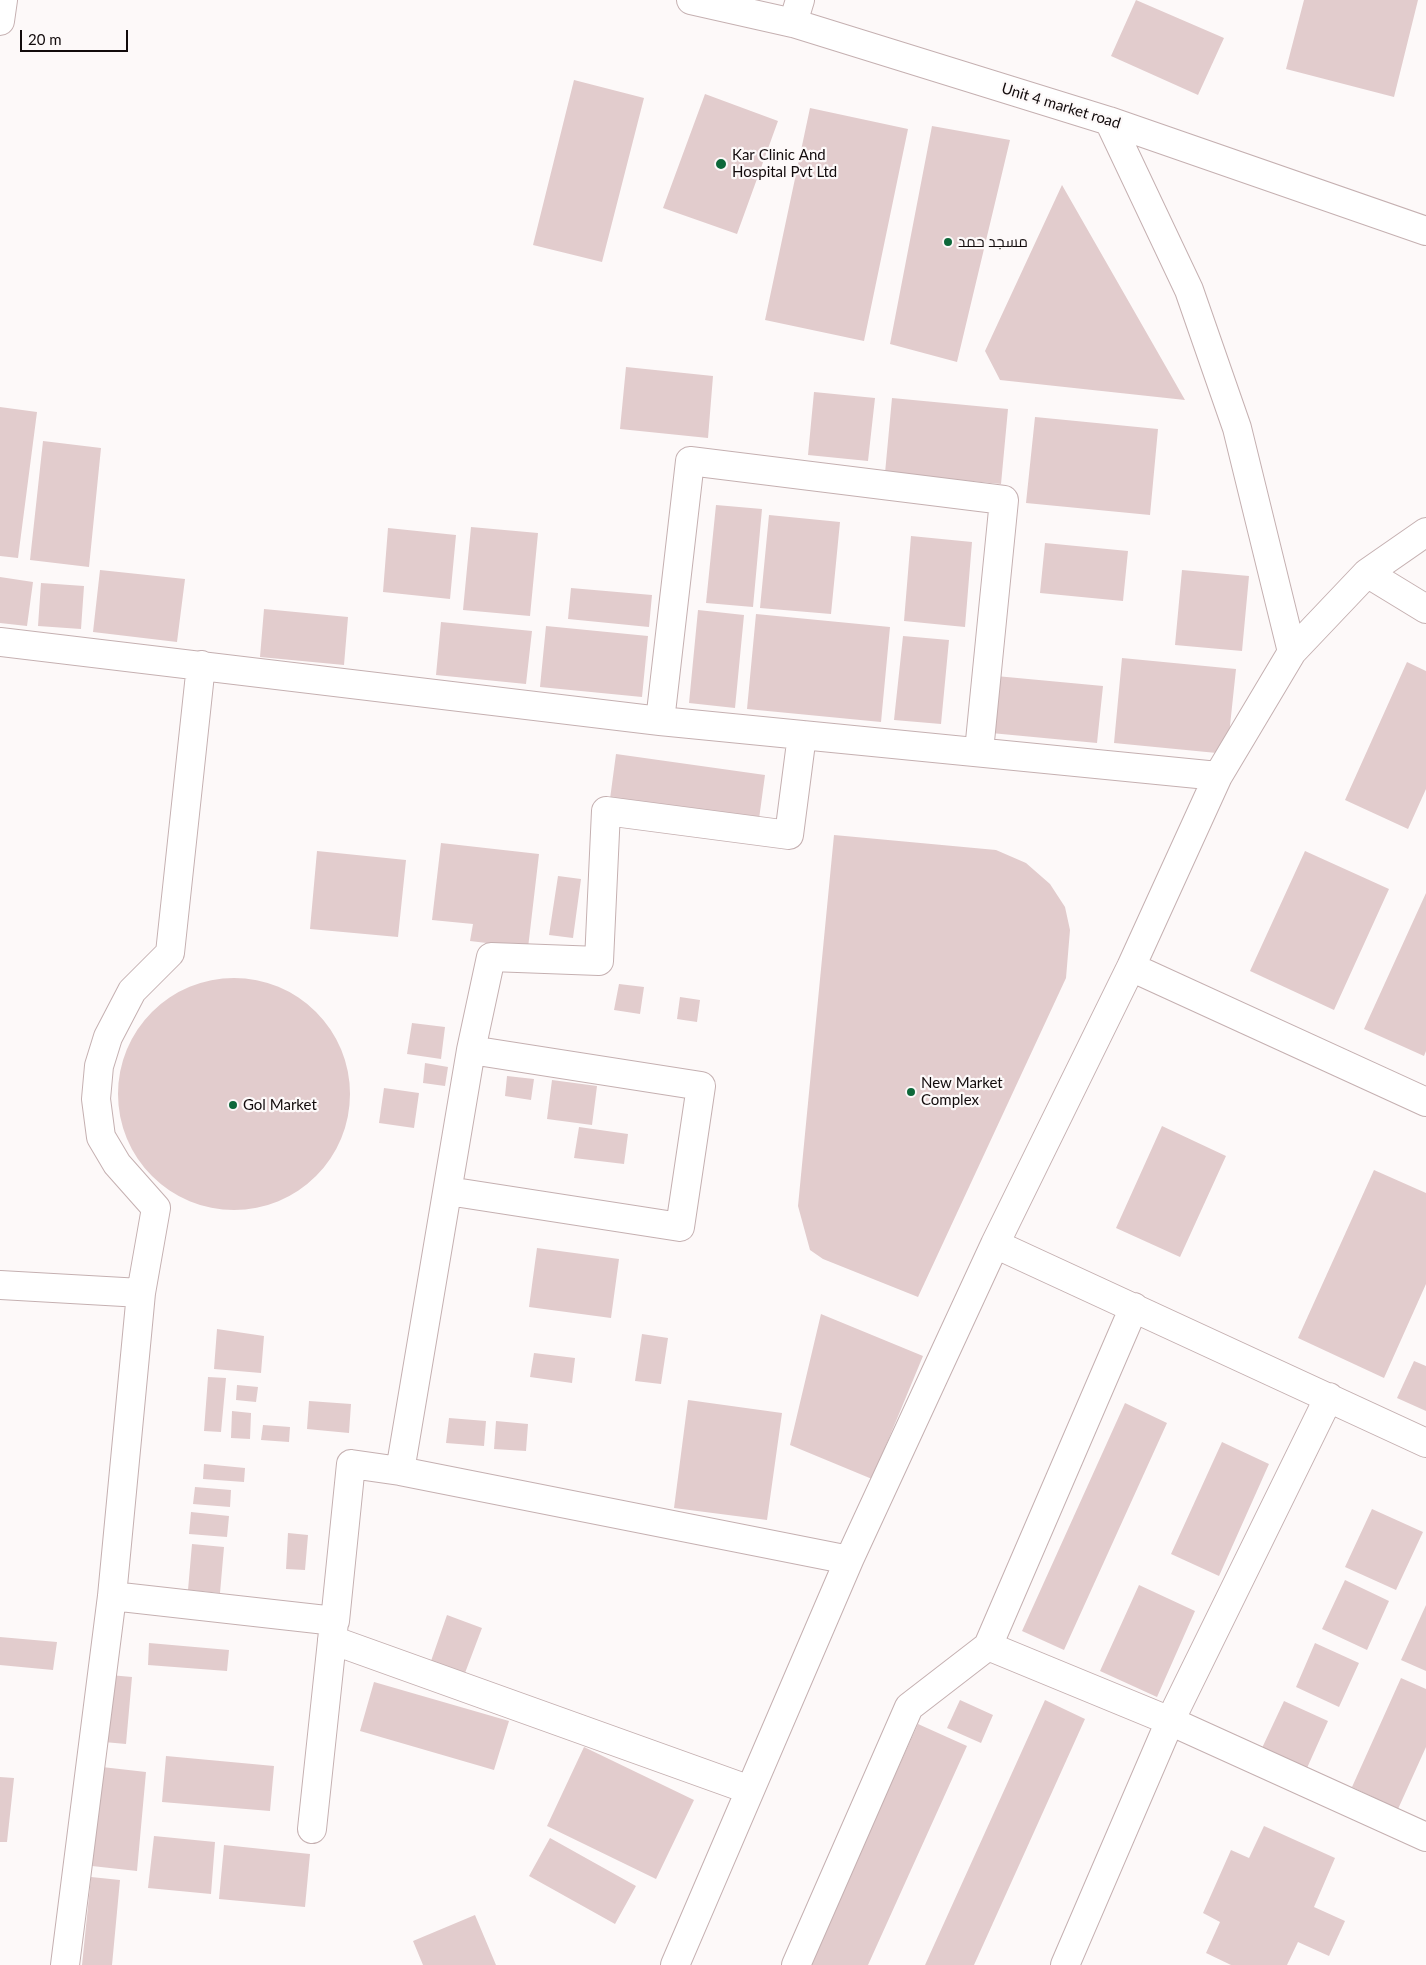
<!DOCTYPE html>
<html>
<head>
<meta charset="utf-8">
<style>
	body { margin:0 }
	#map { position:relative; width:1426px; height:1965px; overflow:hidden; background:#fdf9f9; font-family:Lato,sans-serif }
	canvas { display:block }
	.scale { position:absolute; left:20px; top:30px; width:108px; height:22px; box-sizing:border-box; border:2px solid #120b0c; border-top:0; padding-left:6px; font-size:15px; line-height:18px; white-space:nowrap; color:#120b0c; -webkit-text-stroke:4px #fdf9f9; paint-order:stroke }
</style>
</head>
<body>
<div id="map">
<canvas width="1426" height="1965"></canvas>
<div class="scale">20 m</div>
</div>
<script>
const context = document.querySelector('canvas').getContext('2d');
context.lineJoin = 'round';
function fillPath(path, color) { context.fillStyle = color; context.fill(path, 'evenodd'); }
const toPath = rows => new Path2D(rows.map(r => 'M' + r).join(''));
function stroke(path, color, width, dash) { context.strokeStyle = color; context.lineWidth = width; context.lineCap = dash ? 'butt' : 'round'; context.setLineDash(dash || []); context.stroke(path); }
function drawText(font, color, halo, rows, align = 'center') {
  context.font = font + ' Lato,Cairo,sans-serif'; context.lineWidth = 4.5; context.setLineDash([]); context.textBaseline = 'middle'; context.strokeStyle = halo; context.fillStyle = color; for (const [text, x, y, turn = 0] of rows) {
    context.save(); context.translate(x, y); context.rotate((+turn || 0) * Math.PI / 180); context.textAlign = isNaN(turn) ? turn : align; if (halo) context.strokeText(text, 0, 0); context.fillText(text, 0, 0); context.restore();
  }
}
fillPath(toPath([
	[1136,0,1224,38,1198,95,1111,56],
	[1304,0,1418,0,1394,97,1286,69],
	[574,80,644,98,602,262,533,245],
	[705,94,778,121,737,234,663,208],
	[810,108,908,129,864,341,765,320],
	[932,126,1010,140,957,362,890,344],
	[1062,185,1185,400,1000,380,985,351],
	[626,367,713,376,708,438,620,429],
	[814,392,875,398,868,461,808,455],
	[892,398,1008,409,1001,484,885,473],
	[0,407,37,412,18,558,0,556],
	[1035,417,1158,429,1150,515,1026,503],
	[43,441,101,448,89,567,30,560],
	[716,505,762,509,753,607,706,603],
	[769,515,840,522,831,614,760,608],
	[471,527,538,533,530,616,463,610],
	[388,528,456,535,450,599,383,592],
	[911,536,972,542,965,627,904,621],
	[1045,543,1128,551,1123,601,1040,593],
	[100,570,185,579,177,642,93,632],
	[1182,570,1249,576,1242,651,1175,645],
	[0,577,33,582,27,626,0,623],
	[41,583,84,586,81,629,38,626],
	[571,588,652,595,649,627,568,619],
	[264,609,348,617,344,665,260,657],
	[698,610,744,615,735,708,689,703],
	[756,614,890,627,881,722,747,709],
	[441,622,532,631,526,684,436,675],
	[546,626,648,636,642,697,540,687],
	[903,636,949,640,941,724,894,720],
	[1122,658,1236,669,1227,754,1114,743],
	[1407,662,1426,671,1426,789,1408,829,1345,800],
	[996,676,1103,686,1097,743,991,733],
	[616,754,765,775,759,819,610,799],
	[834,835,996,850,1026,863,1050,884,1065,907,1070,930,1066,978,918,1297,823,1259,810,1250,798,1206],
	[441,843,539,854,528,948,470,941,473,924,432,920],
	[317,851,406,860,398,937,310,929],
	[1305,851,1389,889,1334,1010,1250,971],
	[558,876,581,879,573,938,549,935],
	[1426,893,1426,1051,1424,1056,1364,1029],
	'118 1094a116 116 0 1 1 232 0a116 116 0 1 1-232 0Z',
	[619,984,644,987,640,1014,614,1010],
	[680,997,700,1000,697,1022,677,1019],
	[412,1023,445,1027,441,1059,407,1054],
	[425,1063,448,1067,445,1086,423,1083],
	[507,1076,534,1079,531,1100,505,1096],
	[552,1080,597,1086,592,1125,547,1119],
	[384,1088,419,1093,414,1128,379,1123],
	[1162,1126,1226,1156,1180,1257,1116,1228],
	[579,1127,628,1134,624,1164,574,1158],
	[1374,1170,1426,1193,1426,1284,1384,1378,1298,1338],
	[537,1248,619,1259,611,1318,529,1307],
	[821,1314,923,1356,872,1479,790,1445],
	[217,1329,264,1336,261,1373,214,1369],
	[642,1334,668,1338,661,1384,635,1381],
	[534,1353,575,1358,572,1383,530,1377],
	[1414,1361,1426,1366,1426,1411,1397,1398],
	[208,1377,226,1378,221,1432,204,1431],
	[237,1385,258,1387,256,1402,236,1400],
	[688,1400,782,1413,767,1520,674,1508],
	[309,1401,351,1404,349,1433,307,1429],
	[1125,1403,1167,1423,1064,1650,1022,1631],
	[232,1411,251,1413,250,1439,231,1438],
	[449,1418,486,1421,484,1446,446,1443],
	[496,1421,528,1424,526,1451,494,1449],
	[263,1425,290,1427,289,1442,261,1440],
	[1222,1442,1269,1464,1219,1576,1171,1554],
	[204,1464,245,1468,244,1482,203,1479],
	[195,1487,231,1490,230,1507,193,1504],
	[1372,1509,1423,1532,1396,1590,1345,1567],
	[191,1512,229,1516,227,1537,189,1534],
	[288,1533,308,1535,305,1570,286,1569],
	[192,1544,224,1547,220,1593,188,1590],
	[1345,1580,1389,1601,1367,1650,1322,1629],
	[1139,1585,1195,1611,1157,1697,1100,1671],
	[1426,1605,1426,1671,1401,1660],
	[447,1615,482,1628,465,1673,431,1661],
	[0,1637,57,1642,53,1670,0,1665],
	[149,1643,229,1650,227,1671,148,1665],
	[1315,1643,1359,1663,1339,1707,1296,1687],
	[110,1675,132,1677,126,1744,104,1742],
	[1401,1678,1426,1689,1426,1747,1398,1809,1352,1787],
	[374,1682,509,1721,494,1770,360,1731],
	[960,1700,993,1715,981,1743,947,1728],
	[1045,1700,1085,1719,974,1965,925,1965],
	[1284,1701,1328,1721,1307,1768,1262,1748],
	[918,1724,967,1746,868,1965,809,1965],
	[584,1747,694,1800,656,1879,547,1826],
	[166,1756,274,1766,270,1811,162,1802],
	[102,1767,146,1772,137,1871,92,1866],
	[0,1777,14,1778,7,1842,0,1842],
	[1264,1826,1335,1858,1314,1907,1345,1921,1329,1956,1298,1942,1287,1965,1231,1965,1206,1953,1220,1922,1203,1913,1231,1850,1249,1858],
	[154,1836,215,1842,211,1894,148,1888],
	[550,1838,636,1886,615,1924,529,1876],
	[224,1845,310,1854,305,1907,219,1899],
	[91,1877,120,1880,112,1965,82,1965],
	[475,1915,496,1965,423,1965,413,1941]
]), '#e2cccd');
const minor = toPath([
	[691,0,793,23,1109,121,1426,231],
	[0,21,3,0],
	[793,23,800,0],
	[1109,121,1189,290,1237,428,1292,652],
	[1367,573,1426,609],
	[0,642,660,721,1218,776],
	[660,721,690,461,1004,500,979,751],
	[1131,967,1426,1102],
	[448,1191,680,1227,701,1086,471,1050],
	[995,1244,1426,1443],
	[0,1285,141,1293],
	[400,1471,471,1050,491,957,599,961,606,811,789,835,802,735],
	[112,1596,335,1621,351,1464,400,1471,849,1560],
	[332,1640,750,1790],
	[988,1646,1170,1721,1426,1837],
	[312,1829,334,1622],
	[65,1965,112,1596,141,1293,156,1208,117,1164,101,1137,96,1099,99,1066,108,1037,132,991,170,953,201,665],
	[675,1965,849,1560,995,1244,1131,967,1218,776,1292,652,1367,573,1426,532],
	[796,1965,909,1707,988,1646,1134,1307],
	[1065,1965,1170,1721,1329,1397]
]);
stroke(minor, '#c5b0b1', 30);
stroke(minor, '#fff', 28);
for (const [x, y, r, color] of [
	[721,164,6,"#0d683a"],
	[948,242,5,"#0d683a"],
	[911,1092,5,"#0d683a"],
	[233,1105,5,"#0d683a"]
]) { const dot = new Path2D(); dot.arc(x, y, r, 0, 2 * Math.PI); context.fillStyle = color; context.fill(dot); stroke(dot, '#fdf9f9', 2); }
drawText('15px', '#120b0c', '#fdf9f9', [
	["Unit 4 market road",1061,106,17]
]);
drawText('15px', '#120b0c', '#fdf9f9', [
	["Kar Clinic And",732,155],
	["Hospital Pvt Ltd",732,172],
	["مسجد حمد",958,242],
	["New Market",921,1083],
	["Complex",921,1100],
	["Gol Market",243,1105]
], 'left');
</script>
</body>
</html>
